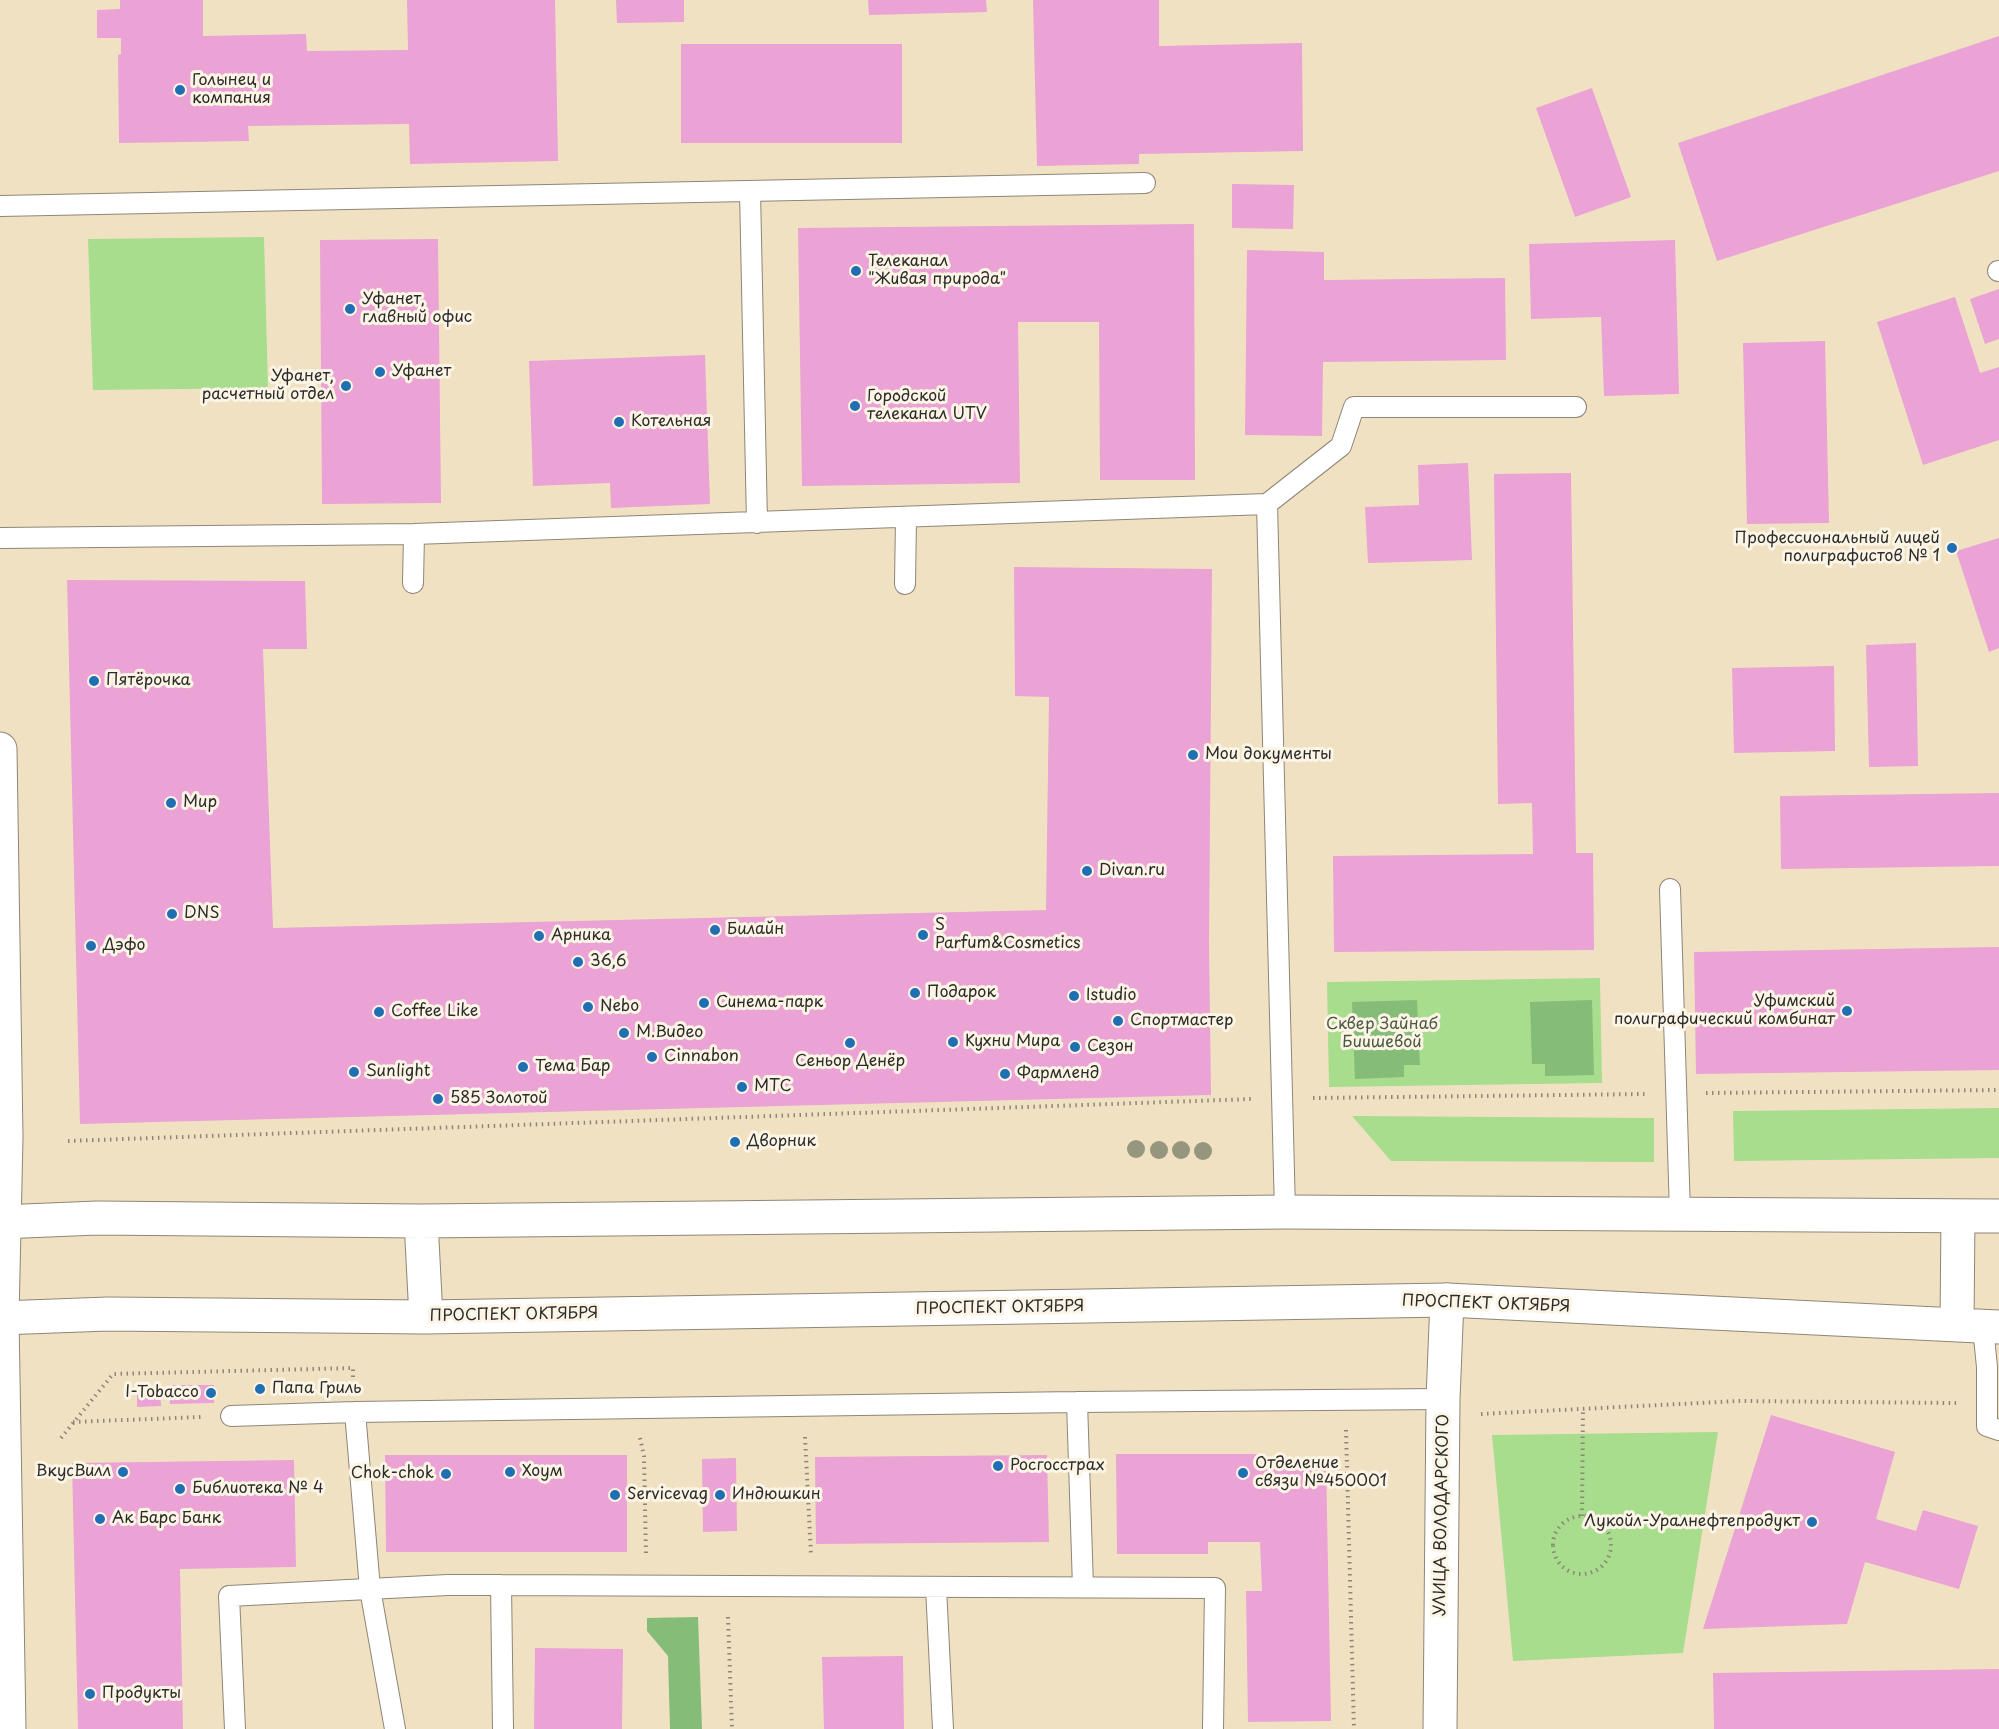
<!DOCTYPE html>
<html>
<head>
<meta charset="utf-8">
<style>
	body { margin:0 }
	canvas { display:block; background:#f1e1c3 }
</style>
</head>
<body>
<canvas width="1999" height="1729"></canvas>
<script>
const context = document.querySelector('canvas').getContext('2d');
context.lineJoin = 'round';
function fillPath(path, color) { context.fillStyle = color; context.fill(path, 'evenodd'); }
const toPath = rows => new Path2D(rows.map(r => 'M' + r).join(''));
function stroke(path, color, width, dash) { context.strokeStyle = color; context.lineWidth = width; context.lineCap = dash ? 'butt' : 'round'; context.setLineDash(dash || []); context.stroke(path); }
function drawText(font, color, halo, rows, align = 'center') {
  context.font = font + ' "Playpen Sans",sans-serif'; context.lineWidth = 6; context.setLineDash([]); context.textBaseline = 'middle'; context.strokeStyle = halo; context.fillStyle = color; for (const [text, x, y, turn = 0] of rows) {
    context.save(); context.translate(x, y); context.rotate((+turn || 0) * Math.PI / 180); context.textAlign = isNaN(turn) ? turn : align; if (halo) context.strokeText(text, 0, 0); context.fillText(text, 0, 0); context.restore();
  }
}
fillPath(toPath([
	[264,237,268,388,93,390,88,239],
	[1600,978,1602,1083,1329,1087,1327,982],
	[1999,1108,1999,1158,1734,1161,1733,1111],
	[1352,1116,1654,1118,1654,1162,1391,1161],
	[1718,1432,1683,1653,1513,1661,1492,1435]
]), '#a7dd8d');
fillPath(toPath([
	[1417,1000,1420,1065,1404,1065,1404,1077,1355,1079,1352,1002],
	[1592,1000,1594,1075,1545,1076,1545,1064,1532,1064,1530,1002],
	[698,1617,702,1729,670,1729,668,1656,647,1631,647,1618]
]), '#85bc78');
fillPath(toPath([
	[120,0,203,0,203,36,306,34,307,51,408,50,407,0,555,0,558,161,410,164,409,124,248,126,249,141,119,143,118,55,121,54,121,38,97,38,97,10,120,9],
	[616,0,684,0,684,22,617,23],
	[868,0,986,0,987,12,869,15],
	[1033,0,1159,0,1159,46,1302,43,1303,151,1139,154,1139,164,1037,166],
	[1999,36,1999,171,1717,261,1678,143],
	[681,44,902,44,902,143,681,143],
	[1592,88,1631,197,1575,217,1536,108],
	[1232,184,1294,185,1293,229,1232,228],
	[1194,224,1195,480,1100,480,1099,322,1018,322,1020,483,802,486,798,228],
	[438,239,441,503,322,504,320,240],
	[1675,240,1679,394,1604,396,1601,317,1531,319,1529,244],
	[1247,250,1324,252,1324,280,1505,278,1506,360,1323,362,1322,436,1245,435],
	[1999,289,1999,339,1985,344,1970,299],
	[1955,297,1980,373,1999,367,1999,440,1923,465,1877,322],
	[1825,341,1829,523,1747,524,1743,343],
	[705,355,710,504,611,508,610,483,533,486,529,361],
	[1468,463,1472,560,1368,563,1365,507,1419,505,1418,465],
	[1571,473,1576,853,1593,853,1594,950,1334,952,1333,856,1533,854,1532,803,1498,804,1494,474],
	[1999,538,1999,648,1989,652,1956,551],
	[1014,567,1212,569,1209,944,1211,1095,80,1124,67,580,305,581,307,649,263,649,273,928,1046,910,1049,697,1015,696],
	[1916,643,1918,766,1869,767,1866,645],
	[1834,666,1835,751,1734,753,1732,668],
	[1999,793,1999,866,1781,869,1780,796],
	[1999,947,1999,1070,1696,1074,1694,952],
	[169,1385,214,1385,214,1403,170,1404],
	[137,1386,160,1386,161,1406,137,1407],
	[1771,1415,1895,1452,1876,1519,1916,1531,1923,1510,1978,1526,1959,1589,1865,1562,1847,1624,1703,1629],
	[1116,1454,1260,1454,1260,1463,1326,1462,1331,1721,1248,1722,1246,1591,1262,1591,1260,1542,1208,1542,1208,1554,1117,1554],
	[385,1455,627,1455,627,1552,386,1552],
	[1047,1455,1049,1542,816,1544,815,1457],
	[736,1458,737,1531,703,1532,702,1459],
	[294,1460,296,1567,180,1569,183,1729,78,1729,72,1463],
	[535,1648,623,1649,622,1729,534,1729],
	[903,1656,904,1729,824,1729,822,1657],
	[1999,1669,1999,1729,1714,1729,1713,1673]
]), '#eaa3d4');
const service = toPath([
	[750,191,757,523],
	[0,206,1145,183],
	[1998,271,1999,271],
	[1267,504,1341,446,1354,407,1576,407],
	[0,538,414,534,1267,504,1285,1212],
	[413,583,414,534],
	[905,584,906,518],
	[1670,889,1680,1214],
	[1983,1327,1987,1367,1987,1426,1999,1430],
	[1077,1402,1083,1587],
	[355,1412,370,1589,395,1729],
	[231,1416,355,1412,1077,1402,1443,1399],
	[501,1585,503,1729],
	[936,1587,943,1729],
	[235,1729,229,1596,448,1585,501,1585,1215,1588,1213,1729]
]);
const minor = toPath([
	[1440,1729,1443,1399,1447,1300]
]);
const tertiary = toPath([
	[0,749,6,1137,2,1318,9,1729]
]);
const primary = toPath([
	[421,1221,426,1317],
	[0,1222,97,1218,421,1221,1285,1212,1999,1216],
	[0,1318,108,1314,426,1317,1447,1300,1999,1327],
	[1957,1325,1958,1216]
]);
stroke(service, '#8e8677', 22);
stroke(minor, '#8e8677', 35);
stroke(tertiary, '#8e8677', 35);
stroke(primary, '#8e8677', 35);
stroke(toPath([
	[1706,1093,1999,1090],
	[1313,1098,1647,1094],
	[68,1141,1251,1099],
	[1481,1414,1739,1401,1956,1403],
	[73,1422,201,1417],
	[1346,1430,1354,1729],
	[805,1437,811,1555],
	[61,1438,113,1374,353,1368,353,1381],
	[640,1438,644,1456,646,1556],
	[1582,1516,1583,1408],
	'1553 1545a29 29 0 1 1 58 0a29 29 0 1 1-58 0Z',
	[728,1617,732,1729]
]), '#8e8677', 4, [1.5, 4.5]);
stroke(service, '#fff', 20);
stroke(minor, '#fff', 33);
stroke(tertiary, '#fff', 33);
stroke(primary, '#fff', 33);
context.fillStyle = '#95967d';
for (const [x, y] of [
	[1136,1149],
	[1159,1150],
	[1181,1150],
	[1203,1151]
]) { context.beginPath(); context.arc(x, y, 9, 0, 2 * Math.PI); context.fill(); }
for (const [x, y, r, color] of [
	[180,90,6,"#1f6fb2"],
	[856,271,6,"#1f6fb2"],
	[350,309,6,"#1f6fb2"],
	[380,372,6,"#1f6fb2"],
	[346,386,6,"#1f6fb2"],
	[855,406,6,"#1f6fb2"],
	[619,422,6,"#1f6fb2"],
	[1952,548,6,"#1f6fb2"],
	[94,681,6,"#1f6fb2"],
	[1193,755,6,"#1f6fb2"],
	[171,803,6,"#1f6fb2"],
	[1087,871,6,"#1f6fb2"],
	[172,914,6,"#1f6fb2"],
	[715,930,6,"#1f6fb2"],
	[923,935,6,"#1f6fb2"],
	[539,936,6,"#1f6fb2"],
	[91,946,6,"#1f6fb2"],
	[578,962,6,"#1f6fb2"],
	[915,993,6,"#1f6fb2"],
	[1074,996,6,"#1f6fb2"],
	[704,1003,6,"#1f6fb2"],
	[588,1007,6,"#1f6fb2"],
	[1847,1011,6,"#1f6fb2"],
	[379,1012,6,"#1f6fb2"],
	[1118,1021,6,"#1f6fb2"],
	[624,1033,6,"#1f6fb2"],
	[953,1042,6,"#1f6fb2"],
	[850,1043,6,"#1f6fb2"],
	[1075,1047,6,"#1f6fb2"],
	[652,1057,6,"#1f6fb2"],
	[523,1067,6,"#1f6fb2"],
	[354,1072,6,"#1f6fb2"],
	[1005,1074,6,"#1f6fb2"],
	[742,1087,6,"#1f6fb2"],
	[438,1099,6,"#1f6fb2"],
	[735,1142,6,"#1f6fb2"],
	[260,1389,6,"#1f6fb2"],
	[211,1393,6,"#1f6fb2"],
	[998,1466,6,"#1f6fb2"],
	[123,1472,6,"#1f6fb2"],
	[510,1472,6,"#1f6fb2"],
	[1243,1473,6,"#1f6fb2"],
	[446,1474,6,"#1f6fb2"],
	[180,1489,6,"#1f6fb2"],
	[615,1495,6,"#1f6fb2"],
	[720,1495,6,"#1f6fb2"],
	[100,1519,6,"#1f6fb2"],
	[1812,1522,6,"#1f6fb2"],
	[90,1694,6,"#1f6fb2"]
]) { const dot = new Path2D(); dot.arc(x, y, r, 0, 2 * Math.PI); context.fillStyle = color; context.fill(dot); stroke(dot, '#fcf5e5', 2); }
drawText('16px', '#2b2b2b', '#fcf5e5', [
	["Голынец и",192,81],
	["компания",192,99],
	["Телеканал",868,262],
	["\"Живая природа\"",868,280],
	["Уфанет,",362,300],
	["главный офис",362,318],
	["Уфанет",392,372],
	["Уфанет,",334,377,"right"],
	["расчетный отдел",334,395,"right"],
	["Городской",867,397],
	["телеканал UTV",867,415],
	["Котельная",631,422],
	["Профессиональный лицей",1940,539,"right"],
	["полиграфистов № 1",1940,557,"right"],
	["Пятёрочка",106,681],
	["Мои документы",1205,755],
	["Мир",183,803],
	["Divan.ru",1099,871],
	["DNS",184,914],
	["S",935,926],
	["Parfum&Cosmetics",935,944],
	["Билайн",727,930],
	["Арника",551,936],
	["Дэфо",103,946],
	["36,6",590,962],
	["Подарок",927,993],
	["Istudio",1086,996],
	["Уфимский",1835,1002,"right"],
	["полиграфический комбинат",1835,1020,"right"],
	["Синема-парк",716,1003],
	["Nebo",600,1007],
	["Coffee Like",391,1012],
	["Спортмастер",1130,1021],
	["М.Видео",636,1033],
	["Кухни Мира",965,1042],
	["Сезон",1087,1047],
	["Cinnabon",664,1057],
	["Сеньор Денёр",850,1062,"center"],
	["Тема Бар",535,1067],
	["Sunlight",366,1072],
	["Фармленд",1017,1074],
	["МТС",754,1087],
	["585 Золотой",450,1099],
	["Дворник",747,1142],
	["Папа Гриль",272,1389],
	["I-Tobacco",199,1393,"right"],
	["Отделение",1255,1464],
	["связи №450001",1255,1482],
	["Росгосстрах",1010,1466],
	["ВкусВилл",111,1472,"right"],
	["Хоум",522,1472],
	["Chok-chok",434,1474,"right"],
	["Библиотека № 4",192,1489],
	["Servicevag",627,1495],
	["Индюшкин",732,1495],
	["Ак Барс Банк",112,1519],
	["Лукойл-Уралнефтепродукт",1800,1522,"right"],
	["Продукты",102,1694]
], 'left');
drawText('16px', '#4a5844', '#fcf5e5', [
	["Сквер Зайнаб",1382,1025],
	["Биишевой",1382,1043]
]);
drawText('16px', '#2b2b2b', '#fcf5e5', [
	["ПРОСПЕКТ ОКТЯБРЯ",1486,1304,2],
	["ПРОСПЕКТ ОКТЯБРЯ",1000,1308,-1],
	["ПРОСПЕКТ ОКТЯБРЯ",514,1315,-1],
	["УЛИЦА ВОЛОДАРСКОГО",1442,1515,-89]
]);
</script>
</body>
</html>
